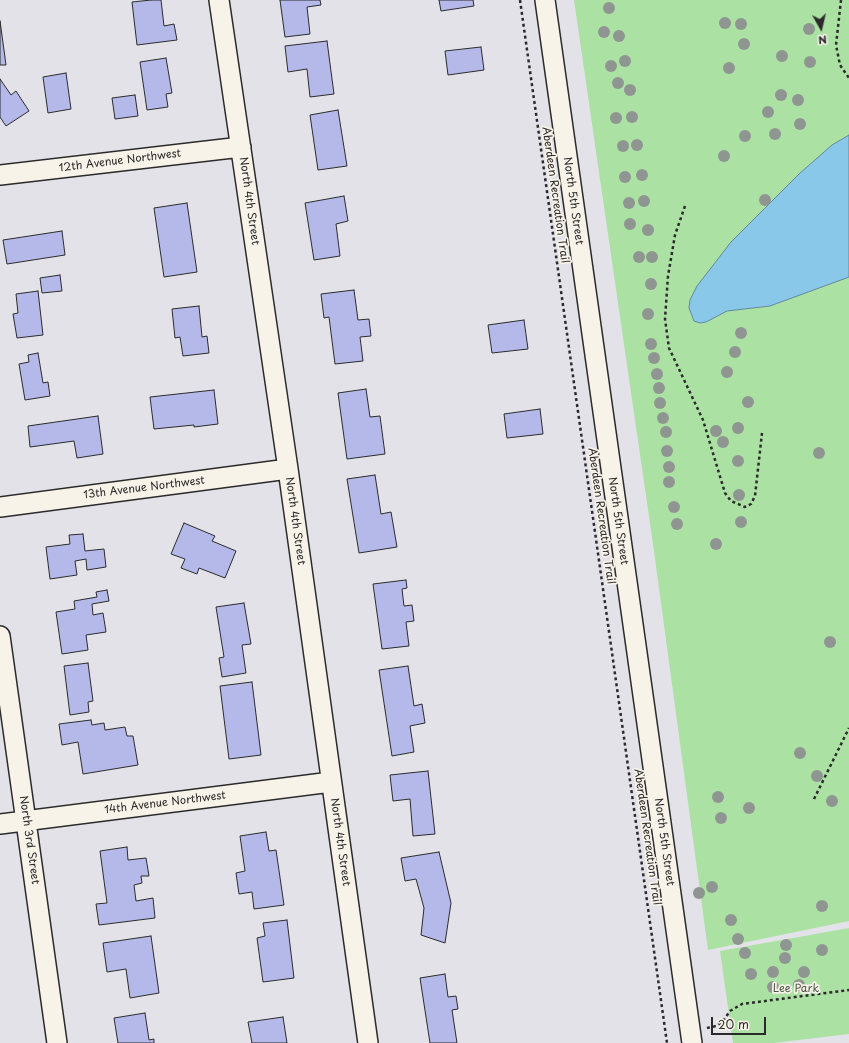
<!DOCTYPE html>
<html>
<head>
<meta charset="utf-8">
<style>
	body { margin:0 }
	#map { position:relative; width:849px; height:1043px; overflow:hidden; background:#e3e2e9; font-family:"Playpen Sans",sans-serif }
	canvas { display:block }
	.north { position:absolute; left:801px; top:8px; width:40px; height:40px; -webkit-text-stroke:3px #f7f3e8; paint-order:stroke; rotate:172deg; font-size:11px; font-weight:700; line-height:16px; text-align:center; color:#2b2b2b }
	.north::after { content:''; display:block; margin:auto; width:14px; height:18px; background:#2b2b2b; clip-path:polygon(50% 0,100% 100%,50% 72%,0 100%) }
	.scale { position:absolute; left:711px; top:1017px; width:55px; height:18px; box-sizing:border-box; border:2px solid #2b2b2b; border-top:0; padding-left:5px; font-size:12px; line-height:14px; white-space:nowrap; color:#2b2b2b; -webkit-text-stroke:3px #f7f3e8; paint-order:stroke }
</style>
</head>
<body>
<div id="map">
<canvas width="849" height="1043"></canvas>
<div class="north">N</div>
<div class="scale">20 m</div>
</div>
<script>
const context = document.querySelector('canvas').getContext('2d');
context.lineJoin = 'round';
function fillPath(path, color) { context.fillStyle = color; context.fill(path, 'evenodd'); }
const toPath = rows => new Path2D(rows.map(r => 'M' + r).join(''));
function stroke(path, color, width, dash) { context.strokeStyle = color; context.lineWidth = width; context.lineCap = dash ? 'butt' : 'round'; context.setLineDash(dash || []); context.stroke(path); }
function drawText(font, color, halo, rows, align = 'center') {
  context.font = font + ' "Playpen Sans",sans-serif'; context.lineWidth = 3.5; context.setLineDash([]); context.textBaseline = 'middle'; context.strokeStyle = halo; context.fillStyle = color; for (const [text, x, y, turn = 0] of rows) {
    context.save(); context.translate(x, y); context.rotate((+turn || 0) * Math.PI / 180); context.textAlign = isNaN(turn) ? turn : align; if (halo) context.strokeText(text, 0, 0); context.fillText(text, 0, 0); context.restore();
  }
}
fillPath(toPath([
	[574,0,849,0,849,921,708,950,653,544],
	[849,928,849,1034,773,1043,733,1043,720,951]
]), '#ace1a4');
const water = toPath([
	[849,135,849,277,770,306,727,311,706,322,700,323,694,321,689,308,690,300,697,286,731,242,799,174,832,145,849,135]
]);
fillPath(water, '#89c8e9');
stroke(water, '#63899d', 1);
const building = toPath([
	[151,0,161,0,164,26,174,24,177,40,137,45,132,2,151,0],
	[280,0,320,0,321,5,307,7,310,34,285,37,280,0],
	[439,0,473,0,474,6,441,11,439,0],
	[0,21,6,65,0,65,0,21],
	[327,41,334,94,310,97,307,69,288,72,285,46,327,41],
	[481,47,484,70,448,75,445,51,481,47],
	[166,58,172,93,166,94,168,107,147,110,140,62,166,58],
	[66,73,71,109,48,113,43,77,66,73],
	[0,79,11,95,16,91,29,111,6,126,0,117,0,79],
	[135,95,138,116,115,119,112,98,135,95],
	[338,110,347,166,318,170,310,115,338,110],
	[344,196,348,221,336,224,340,256,314,260,305,203,344,196],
	[187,203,197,272,164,277,154,208,187,203],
	[62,231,65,255,7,264,3,240,62,231],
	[60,275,62,291,42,293,40,278,60,275],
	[354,290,358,320,369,319,371,336,360,337,363,361,335,364,329,317,324,318,321,294,354,290],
	[38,291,43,335,17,338,13,314,18,313,16,294,38,291],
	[199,306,202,337,207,336,209,353,183,356,180,337,175,338,172,309,199,306],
	[524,320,528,349,492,353,488,325,524,320],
	[38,353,43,383,48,382,50,396,25,400,19,364,29,362,28,355,38,353],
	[366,389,370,417,380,416,385,454,347,459,338,393,366,389],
	[214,390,218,424,194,427,194,425,154,429,150,397,214,390],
	[540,409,543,434,507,438,504,414,540,409],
	[98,416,103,454,77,458,74,441,30,447,28,426,98,416],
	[375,475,381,514,391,512,397,547,359,553,347,479,375,475],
	[184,523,215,536,212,541,236,551,225,578,199,568,197,574,181,568,185,559,171,554,184,523],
	[83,534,85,551,104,549,106,567,87,570,86,559,75,561,77,575,50,579,46,547,70,544,69,535,83,534],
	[406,580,407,588,402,589,404,606,412,605,414,621,406,622,409,646,382,649,373,584,406,580],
	[107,590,109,601,92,604,93,615,103,613,106,632,86,635,88,650,62,654,56,612,75,609,74,601,97,597,96,592,107,590],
	[244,603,251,644,242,645,246,673,222,677,219,658,224,657,216,607,244,603],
	[88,663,93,701,88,702,89,712,70,715,64,666,88,663],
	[408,666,414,706,422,704,425,723,410,726,414,752,392,756,379,670,408,666],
	[252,682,261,755,229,759,220,686,252,682],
	[91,720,92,725,104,723,105,730,125,727,127,736,133,736,138,765,83,774,78,742,62,745,59,724,91,720],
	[428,771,435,834,413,836,410,799,393,801,390,775,428,771],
	[266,832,269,851,276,850,284,905,254,909,252,892,239,894,236,873,245,871,240,836,266,832],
	[127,847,128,860,146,858,149,876,141,876,142,883,134,885,136,901,153,898,155,918,99,925,96,904,107,903,100,851,127,847],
	[439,852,451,903,445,943,421,935,424,908,416,879,405,881,401,858,439,852],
	[287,920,294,978,263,982,257,938,265,936,263,923,287,920],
	[151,936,159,993,130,998,126,969,107,972,103,943,151,936],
	[445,974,448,997,456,996,458,1009,452,1010,457,1043,430,1043,420,978,445,974],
	[145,1013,149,1040,154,1039,154,1043,118,1043,114,1018,145,1013],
	[283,1017,287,1043,252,1043,248,1022,283,1017]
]);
fillPath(building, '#b5b9ea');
stroke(building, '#2b2b2b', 1);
const minor = toPath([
	[219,0,288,469,368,1043],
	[545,0,692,1043],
	[0,175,241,147],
	[0,507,288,469],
	[0,636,57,1043],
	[0,824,331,782]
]);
stroke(minor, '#2b2b2b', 22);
stroke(toPath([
	[520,0,667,1043],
	[841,0,836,45,840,65,849,78],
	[685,206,675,235,668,276,665,319,669,348,703,420,725,493,731,501,745,507,751,504,755,496,762,433],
	[814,799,849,728],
	[707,1028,716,1026,723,1021,730,1011,742,1004,849,990]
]), '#2b2b2b', 2.5, [3, 3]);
stroke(minor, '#f7f3e8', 19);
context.fillStyle = '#8f9691';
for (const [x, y] of [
	[609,8],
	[725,23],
	[741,24],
	[809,29],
	[604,32],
	[619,36],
	[744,44],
	[782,56],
	[625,61],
	[810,62],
	[611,66],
	[729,68],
	[618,83],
	[630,90],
	[781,95],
	[798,100],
	[768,112],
	[632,117],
	[616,118],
	[800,124],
	[775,134],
	[745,136],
	[637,145],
	[623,146],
	[724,156],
	[642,175],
	[625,177],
	[765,200],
	[644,201],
	[629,203],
	[630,224],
	[648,230],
	[639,257],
	[652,257],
	[651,284],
	[648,314],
	[741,333],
	[651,344],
	[735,352],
	[654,358],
	[727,372],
	[657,374],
	[659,388],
	[748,402],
	[660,403],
	[663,418],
	[738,428],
	[716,431],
	[666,432],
	[723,442],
	[667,451],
	[819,453],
	[738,461],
	[669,467],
	[669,482],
	[739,495],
	[674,507],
	[741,522],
	[677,524],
	[716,544],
	[830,642],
	[800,753],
	[817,776],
	[718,797],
	[832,801],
	[749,808],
	[721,818],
	[712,887],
	[699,893],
	[822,906],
	[731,920],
	[738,939],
	[786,945],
	[822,950],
	[745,953],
	[785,958],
	[773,972],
	[804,972],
	[751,974],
	[799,985],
	[773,987]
]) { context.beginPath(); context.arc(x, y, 6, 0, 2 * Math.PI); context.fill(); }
drawText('11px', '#2b2b2b', '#f7f3e8', [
	["12th Avenue Northwest",120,161,-7],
	["Aberdeen Recreation Trail",555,195,82],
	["North 4th Street",249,201,82],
	["North 5th Street",573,201,82],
	["13th Avenue Northwest",144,488,-7],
	["Aberdeen Recreation Trail",601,516,82],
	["North 4th Street",295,521,82],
	["North 5th Street",618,521,82],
	["14th Avenue Northwest",165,803,-7],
	["Aberdeen Recreation Trail",647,837,82],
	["North 3rd Street",29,840,82],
	["North 4th Street",340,842,82],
	["North 5th Street",664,842,82]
]);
drawText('11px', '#4b5849', '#f7f3e8', [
	["Lee Park",796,989]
]);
</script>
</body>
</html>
